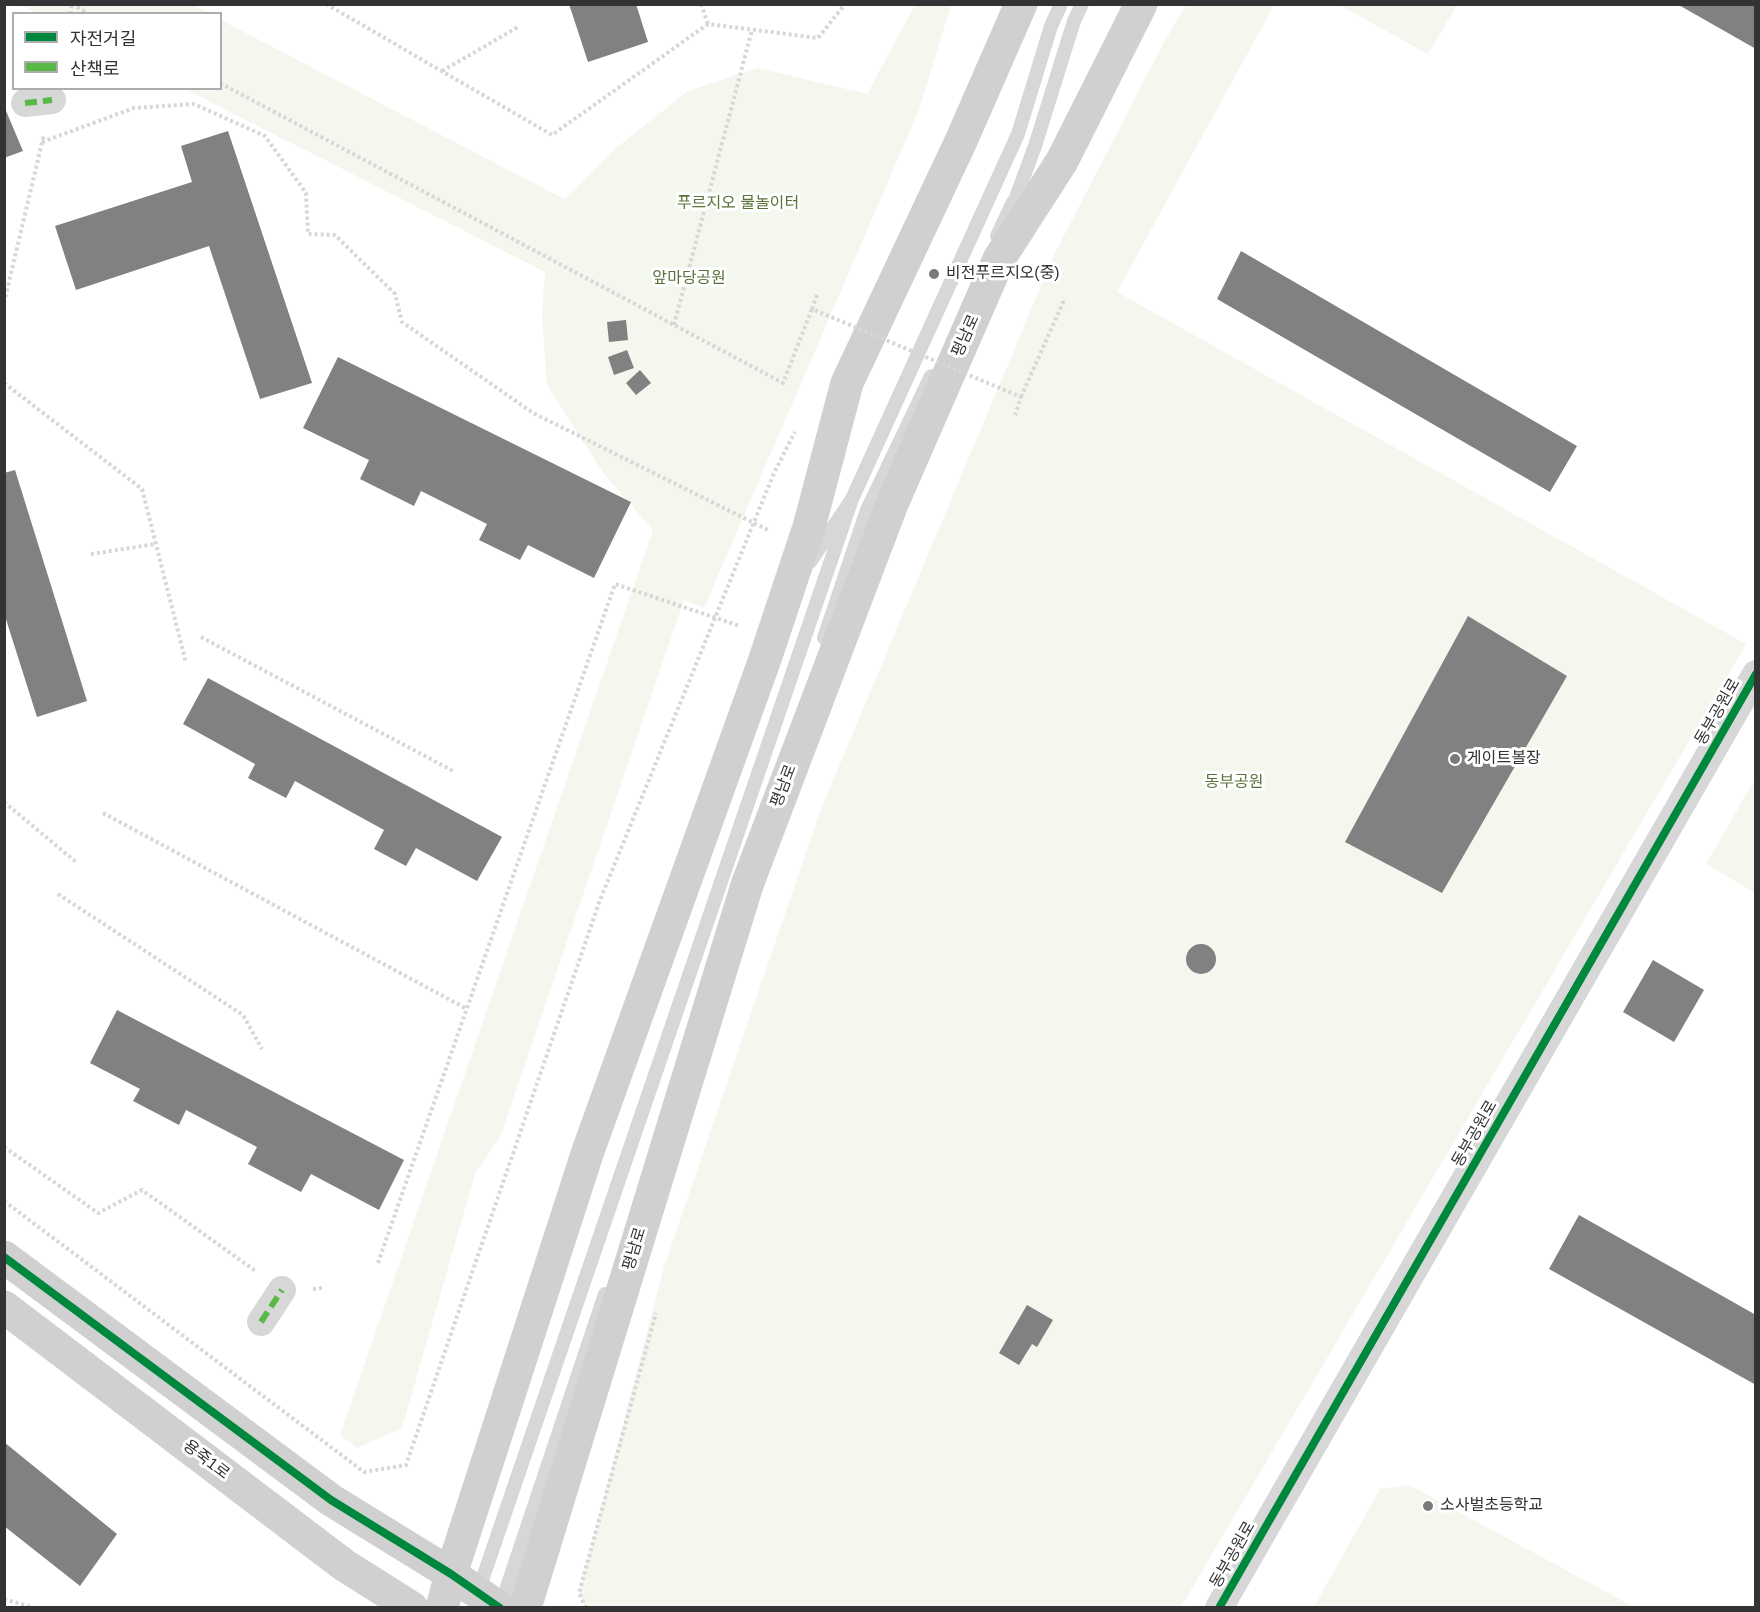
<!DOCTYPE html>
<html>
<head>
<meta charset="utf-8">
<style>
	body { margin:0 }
	#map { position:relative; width:1760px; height:1612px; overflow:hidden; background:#fff; font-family:Helvetica,"Noto Sans KR",sans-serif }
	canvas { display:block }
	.frame { position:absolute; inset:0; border:6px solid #333; pointer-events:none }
	.legend { position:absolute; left:12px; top:12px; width:210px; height:78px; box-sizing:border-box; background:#fff; border:2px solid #adadad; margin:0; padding:8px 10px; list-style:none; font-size:18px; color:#333 }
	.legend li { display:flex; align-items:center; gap:12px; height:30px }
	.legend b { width:30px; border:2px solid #adadad }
</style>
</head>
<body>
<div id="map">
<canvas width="1760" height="1612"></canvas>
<div class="frame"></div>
<ul class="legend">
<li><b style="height:8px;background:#00873e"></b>자전거길</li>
<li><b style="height:8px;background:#58b947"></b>산책로</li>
</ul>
</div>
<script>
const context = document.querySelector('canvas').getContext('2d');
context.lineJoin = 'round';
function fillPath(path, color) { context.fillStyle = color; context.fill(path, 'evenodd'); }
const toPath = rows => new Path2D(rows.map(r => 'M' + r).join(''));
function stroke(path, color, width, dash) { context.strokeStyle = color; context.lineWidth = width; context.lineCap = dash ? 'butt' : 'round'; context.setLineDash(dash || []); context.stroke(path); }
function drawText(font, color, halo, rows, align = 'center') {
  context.font = font + ' Helvetica,"Noto Sans KR",sans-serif'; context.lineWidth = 6; context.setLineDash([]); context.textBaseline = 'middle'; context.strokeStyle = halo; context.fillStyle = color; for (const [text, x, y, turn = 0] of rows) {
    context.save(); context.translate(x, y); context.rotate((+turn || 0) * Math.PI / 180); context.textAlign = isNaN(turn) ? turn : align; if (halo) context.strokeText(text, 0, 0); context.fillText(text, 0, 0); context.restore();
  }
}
fillPath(toPath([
	[191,4,209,13,38,13,20,5],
	[915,5,951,5,919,110,704,608,684,600,500,1137,475,1174,402,1428,357,1448,340,1435,653,530,604,474,547,385,542,315,545,272,185,89,220,88,221,20,564,199,615,149,688,91,758,68,867,94],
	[1186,5,1274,5,1117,292,1746,644,1181,1607,586,1608,579,1593,664,1267,821,809,1054,255,1162,46],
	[1339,5,1457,5,1428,54],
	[1755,779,1756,893,1755,893,1706,864],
	[1409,1485,1634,1607,1314,1607,1380,1489]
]), '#f3f7ee');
fillPath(toPath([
	[569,4,636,4,648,42,588,62],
	[1677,4,1756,4,1756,49],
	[4,106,23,151,4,158],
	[228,131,312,383,260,399,209,246,76,290,55,226,192,182,181,146],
	[1241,251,1577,446,1550,492,1217,299],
	[626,320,628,340,609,342,607,322],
	[627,350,634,368,614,375,608,357],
	[338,357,631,502,594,578,528,545,520,560,479,540,487,524,421,491,414,506,360,479,369,460,303,428],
	[640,370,651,383,636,395,626,383],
	[15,470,87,701,37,717,4,613,4,473],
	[1468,616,1567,676,1442,893,1345,842],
	[208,678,502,837,477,881,416,848,406,866,374,849,384,830,295,781,286,798,248,778,255,764,183,724],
	'1186 959a15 15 0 1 1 30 0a15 15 0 1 1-30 0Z',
	[1653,960,1704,990,1674,1042,1623,1012],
	[117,1010,404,1160,379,1210,311,1174,301,1192,248,1164,257,1147,186,1110,179,1125,133,1101,140,1089,90,1063],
	[1579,1215,1756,1315,1756,1385,1549,1269],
	[1027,1305,1053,1320,1037,1347,1032,1344,1019,1365,999,1353],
	[4,1442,117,1534,80,1586,4,1526]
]), '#818181');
stroke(toPath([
	[72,4,89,14],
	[326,4,552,135,708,24,818,38,845,4],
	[701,4,708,24],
	[70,14,72,5],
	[442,71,518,27],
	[220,83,783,383,812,309],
	[42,142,134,108,194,104,265,136,306,193,308,234,335,235,395,294,402,322,533,413,770,531],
	[4,303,44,134],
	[674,325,752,30],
	[4,383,142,489,186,663],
	[1021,397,1065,298],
	[91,554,156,544],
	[201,637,455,772],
	[4,802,76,862],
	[103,813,467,1009],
	[58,894,243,1015,262,1049],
	[4,1147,98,1213,142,1190,257,1272],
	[4,1201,364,1472,406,1465,600,900,774,473,795,432],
	[378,1263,615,584,740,626],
	[313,1289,322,1288],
	[4,1599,34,1608],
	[586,1608,579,1593,656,1313]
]), '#d7d7d7', 4, [3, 3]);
stroke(toPath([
	[1011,211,1035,146,1074,21,1082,4],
	[997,236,1013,202],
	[810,562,852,499,1018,134,1051,26,1061,4],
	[824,638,867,510,931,376],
	[478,1592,852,499],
	[500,1608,605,1294]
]), '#d7d7d7', 14);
stroke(toPath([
	[25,103,52,100],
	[261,1322,282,1290],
	[1219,1608,1756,674]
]), '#d7d7d7', 28);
stroke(toPath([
	[4,1257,331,1500,451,1574,500,1608],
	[4,1307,344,1565,412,1608],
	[442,1608,451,1574,588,1151,765,659,809,527,847,383,961,141,1021,4],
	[525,1608,747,885,892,504,999,259,1062,161,1141,4]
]), '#d0d0d0', 33);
stroke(toPath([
	[817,295,812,309,1021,397,1015,415]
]), '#d7d7d7', 4, [3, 3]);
stroke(toPath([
	[25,103,52,100],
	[261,1322,282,1290]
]), '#58b947', 6, [12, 6]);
stroke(toPath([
	[4,1257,331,1500,451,1574,500,1608],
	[1219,1608,1756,674]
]), '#00873e', 8);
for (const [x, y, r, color] of [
	[934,274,6,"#7a7a7a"],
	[1455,759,6,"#7a7a7a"],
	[1428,1506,6,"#7a7a7a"]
]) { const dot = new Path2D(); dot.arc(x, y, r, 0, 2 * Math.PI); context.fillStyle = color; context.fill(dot); stroke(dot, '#fff', 2); }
drawText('16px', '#5c723c', '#fff', [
	["푸르지오 물놀이터",738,204],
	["앞마당공원",689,279],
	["동부공원",1234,783]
]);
drawText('16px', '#333', '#fff', [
	["비전푸르지오(중)",946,274],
	["게이트볼장",1467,759],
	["소사벌초등학교",1440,1506]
], 'left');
drawText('16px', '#333', '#fff', [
	["평남로",966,336,-66],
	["동부공원로",1718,712,-60],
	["평남로",784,786,-69],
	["동부공원로",1475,1134,-60],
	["평남로",635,1249,-73],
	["용죽1로",206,1460,37],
	["동부공원로",1233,1555,-60]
]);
</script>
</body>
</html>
